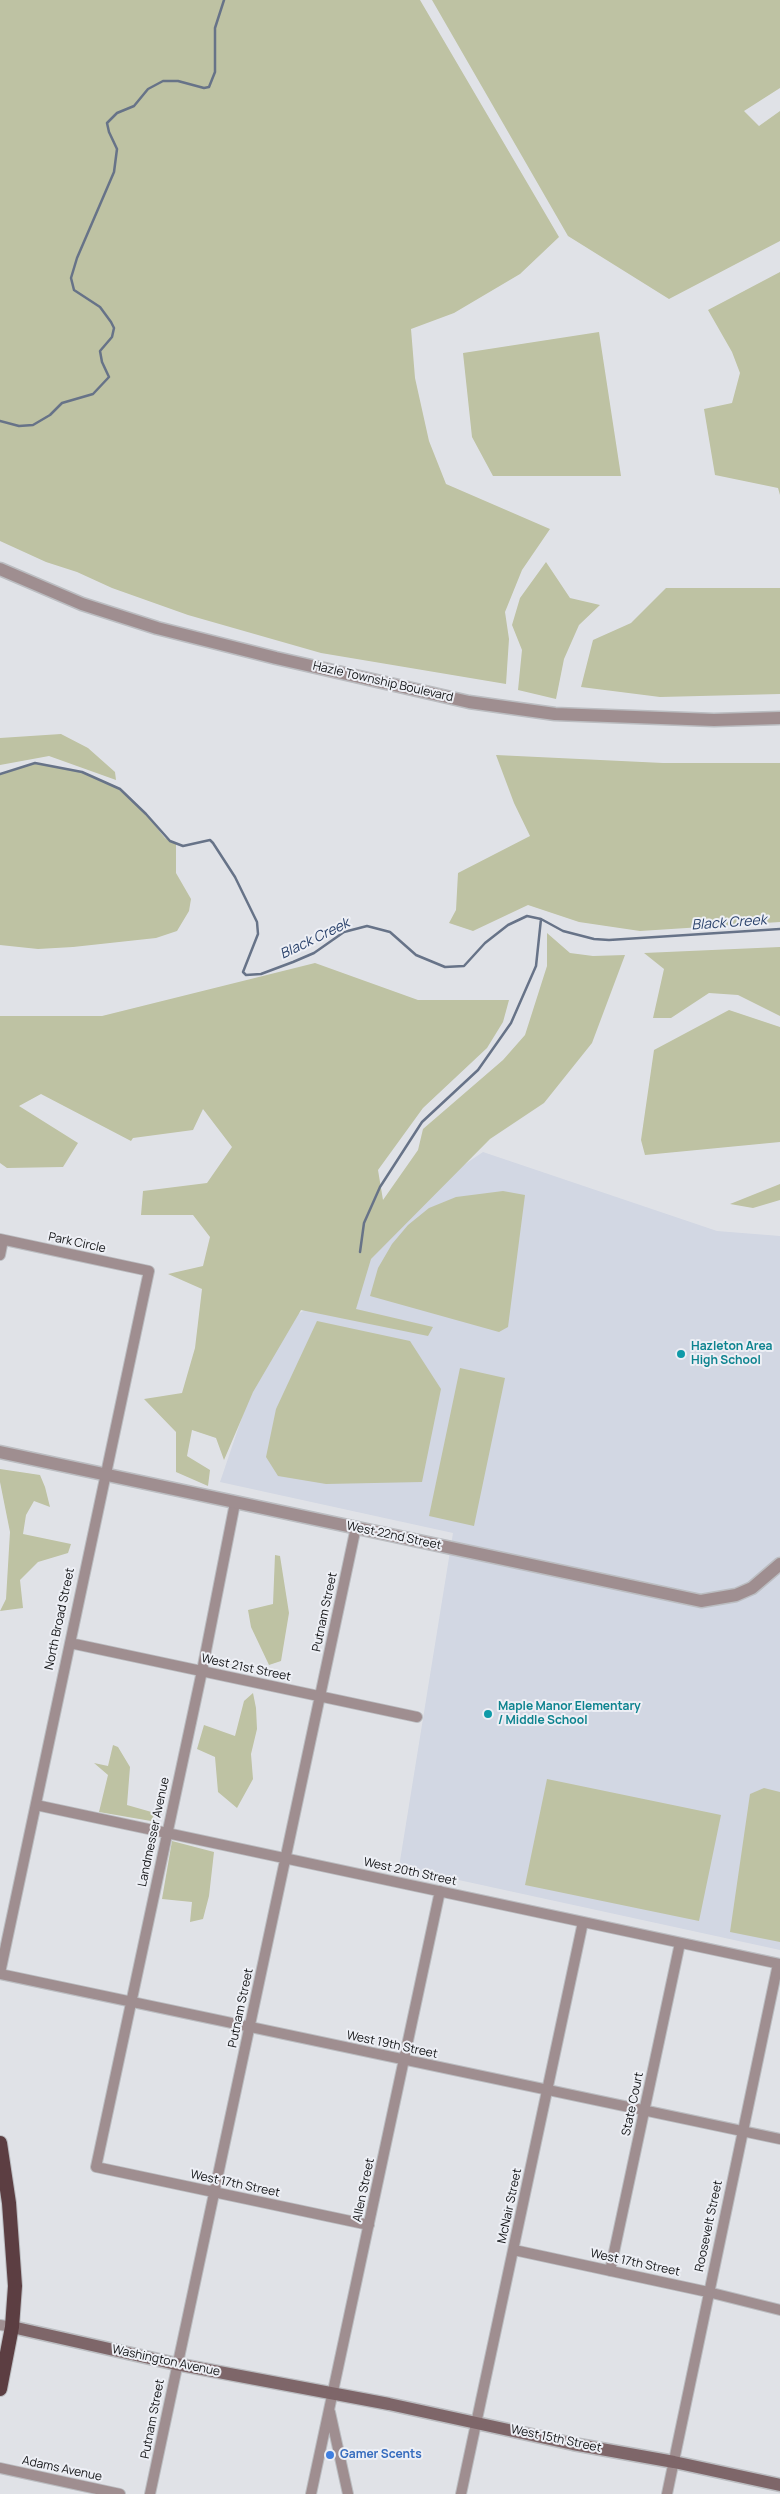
<!DOCTYPE html>
<html>
<head>
<meta charset="utf-8">
<style>
	body { margin:0 }
	canvas { display:block; background:#e0e2e7 }
</style>
</head>
<body>
<canvas width="780" height="2494"></canvas>
<script>
const context = document.querySelector('canvas').getContext('2d');
context.lineJoin = 'round';
function fillPath(path, color) { context.fillStyle = color; context.fill(path, 'evenodd'); }
const toPath = rows => new Path2D(rows.map(r => 'M' + r).join(''));
function stroke(path, color, width, dash) { context.strokeStyle = color; context.lineWidth = width; context.lineCap = dash ? 'butt' : 'round'; context.setLineDash(dash || []); context.stroke(path); }
function drawText(font, color, halo, rows, align = 'center') {
  context.font = font + ' Manrope,sans-serif'; context.lineWidth = 4; context.setLineDash([]); context.textBaseline = 'middle'; context.strokeStyle = halo; context.fillStyle = color; for (const [text, x, y, turn = 0] of rows) {
    context.save(); context.translate(x, y); context.rotate((+turn || 0) * Math.PI / 180); context.textAlign = isNaN(turn) ? turn : align; if (halo) context.strokeText(text, 0, 0); context.fillText(text, 0, 0); context.restore();
  }
}
fillPath(toPath([
	[483,1152,717,1231,780,1236,780,1950,399,1867,453,1533,220,1482,272,1329,331,1295,388,1216]
]), '#d2d7e3');
fillPath(toPath([
	[0,0,420,0,559,237,520,274,454,313,411,329,415,378,429,441,446,484,550,529,522,570,505,612,509,639,506,684,321,653,188,615,112,588,77,572,46,562,0,541],
	[432,0,780,0,780,88,744,111,759,126,780,111,780,241,669,299,568,236],
	[780,272,780,495,778,488,715,475,704,409,732,403,740,373,732,352,708,310],
	[599,332,621,476,493,476,472,437,463,353],
	[546,562,570,598,600,605,579,625,564,659,556,699,518,690,522,650,512,625,520,598],
	[666,588,780,588,780,694,660,697,581,687,593,640,631,623],
	[61,734,88,748,115,772,116,780,49,756,0,765,0,738],
	[496,755,663,763,780,763,780,922,640,931,579,922,528,905,473,931,449,923,456,910,458,873,530,836,514,803],
	[35,763,82,772,115,786,146,814,165,838,176,844,176,873,191,899,189,911,177,931,156,938,73,947,38,949,0,945,0,774],
	[547,933,570,953,593,956,625,955,592,1043,544,1103,490,1139,371,1259,356,1309,433,1327,428,1336,301,1310,253,1392,224,1460,216,1438,192,1430,187,1456,210,1470,208,1486,176,1472,176,1432,144,1399,182,1393,195,1348,202,1289,168,1274,203,1266,210,1237,193,1215,141,1215,143,1191,207,1183,232,1147,203,1109,193,1130,133,1138,131,1141,41,1094,19,1106,78,1143,63,1167,7,1168,0,1163,0,1016,102,1016,315,963,418,1000,509,1000,503,1022,487,1048,423,1108,378,1170,383,1200,418,1150,423,1129,503,1060,525,1035,547,966],
	[780,947,780,1016,738,995,709,993,671,1018,653,1018,664,969,644,953],
	[729,1010,780,1027,780,1142,645,1155,641,1140,654,1050],
	[780,1184,780,1200,753,1208,730,1204],
	[503,1191,525,1195,508,1327,499,1332,370,1296,378,1268,392,1244,408,1225,429,1208,456,1197],
	[317,1321,410,1341,441,1389,422,1482,326,1484,278,1476,266,1457,276,1409],
	[460,1368,505,1378,474,1526,429,1516],
	[0,1469,40,1475,45,1487,50,1507,34,1501,26,1515,23,1534,71,1544,68,1553,38,1562,20,1580,23,1608,0,1611,6,1599,10,1532,0,1482],
	[275,1555,280,1556,289,1613,281,1661,269,1665,251,1627,248,1610,273,1604],
	[253,1693,256,1708,257,1729,251,1754,253,1779,237,1808,218,1792,215,1757,197,1749,204,1725,235,1736,244,1701],
	[113,1745,118,1747,130,1767,127,1805,155,1813,151,1821,99,1812,108,1775,94,1763,108,1766],
	[547,1779,721,1815,699,1921,525,1885],
	[764,1788,780,1792,780,1942,730,1932,750,1794],
	[172,1841,214,1852,209,1896,203,1919,190,1922,192,1902,162,1899]
]), '#bec2a3');
stroke(toPath([
	[0,421,19,426,33,425,50,415,62,403,93,394,109,377,102,362,100,351,112,337,114,328,111,322,100,307,74,290,71,278,77,258,114,172,117,149,109,132,107,123,117,113,134,106,148,89,163,81,178,81,204,88,209,87,215,72,215,28,224,0],
	[0,774,35,763,82,772,120,789,146,814,170,841,183,846,210,840,213,843,235,877,257,922,258,934,243,972,246,975,261,974,293,962,314,953,344,932,367,926,390,932,416,955,445,967,464,966,485,943,508,925,527,916,541,919,563,931,594,939,609,940,780,929],
	[360,1252,364,1223,380,1187,422,1122,478,1070,511,1023,536,966,541,919]
]), '#677388', 2.5);
const minor = toPath([
	[0,1239,149,1271,0,1973],
	[0,1255,3,1240],
	[235,1503,202,1671,96,2167,369,2225],
	[70,1643,417,1717],
	[36,1805,780,1964],
	[0,1974,780,2139],
	[514,2250,708,2292,780,2310],
	[610,2271,680,1943],
	[0,2325,12,2327],
	[330,2412,348,2494],
	[0,2468,120,2494],
	[150,2494,356,1527],
	[311,2494,440,1891],
	[461,2494,583,1922],
	[667,2494,778,1964]
]);
const tertiary = toPath([
	[0,569,82,604,157,628,276,658,469,702,555,714,714,720,780,718],
	[0,1452,701,1601,736,1595,752,1588,780,1564]
]);
const secondary = toPath([
	[12,2327,176,2364,389,2404,573,2444,674,2462,780,2485]
]);
const trunk = toPath([
	[0,2143,9,2203,15,2286,12,2327,0,2389]
]);
stroke(minor, '#bbbdc1', 12);
stroke(tertiary, '#bbbdc1', 15);
stroke(secondary, '#bbbdc1', 15);
stroke(trunk, '#bbbdc1', 16);
stroke(minor, '#9f8e90', 10);
stroke(tertiary, '#9f8e90', 12);
stroke(secondary, '#7e6669', 12);
stroke(trunk, '#5c3e42', 14);
for (const [x, y, r, color] of [
	[681,1354,5,"#0f9aa8"],
	[488,1714,5,"#0f9aa8"],
	[330,2455,5,"#3f7fe0"]
]) { const dot = new Path2D(); dot.arc(x, y, r, 0, 2 * Math.PI); context.fillStyle = color; context.fill(dot); stroke(dot, '#edeff5', 2); }
drawText('12px', '#111214', '#edeff5', [
	["Hazle Township Boulevard",383,682,13],
	["Park Circle",77,1243,12],
	["West 22nd Street",394,1536,12],
	["Putnam Street",325,1612,-78],
	["North Broad Street",60,1619,-78],
	["West 21st Street",246,1668,12],
	["Landmesser Avenue",154,1832,-78],
	["West 20th Street",410,1872,12],
	["Putnam Street",241,2008,-78],
	["West 19th Street",392,2045,12],
	["State Court",633,2104,-78],
	["West 17th Street",235,2184,12],
	["Allen Street",364,2190,-78],
	["McNair Street",510,2206,-78],
	["Roosevelt Street",709,2226,-78],
	["West 17th Street",635,2263,12],
	["Washington Avenue",166,2361,12],
	["Putnam Street",153,2419,-79],
	["West 15th Street",556,2439,12],
	["Adams Avenue",62,2469,12]
]);
drawText('bold 12px', '#0d838f', '#edeff5', [
	["Hazleton Area",691,1347],
	["High School",691,1361],
	["Maple Manor Elementary",498,1707],
	["/ Middle School",498,1721]
], 'left');
drawText('bold 12px', '#366cbe', '#edeff5', [
	["Gamer Scents",340,2455]
], 'left');
drawText('italic 14px', '#2b436c', '#edeff5', [
	["Black Creek",729,923,-4],
	["Black Creek",315,939,-26]
]);
</script>
</body>
</html>
